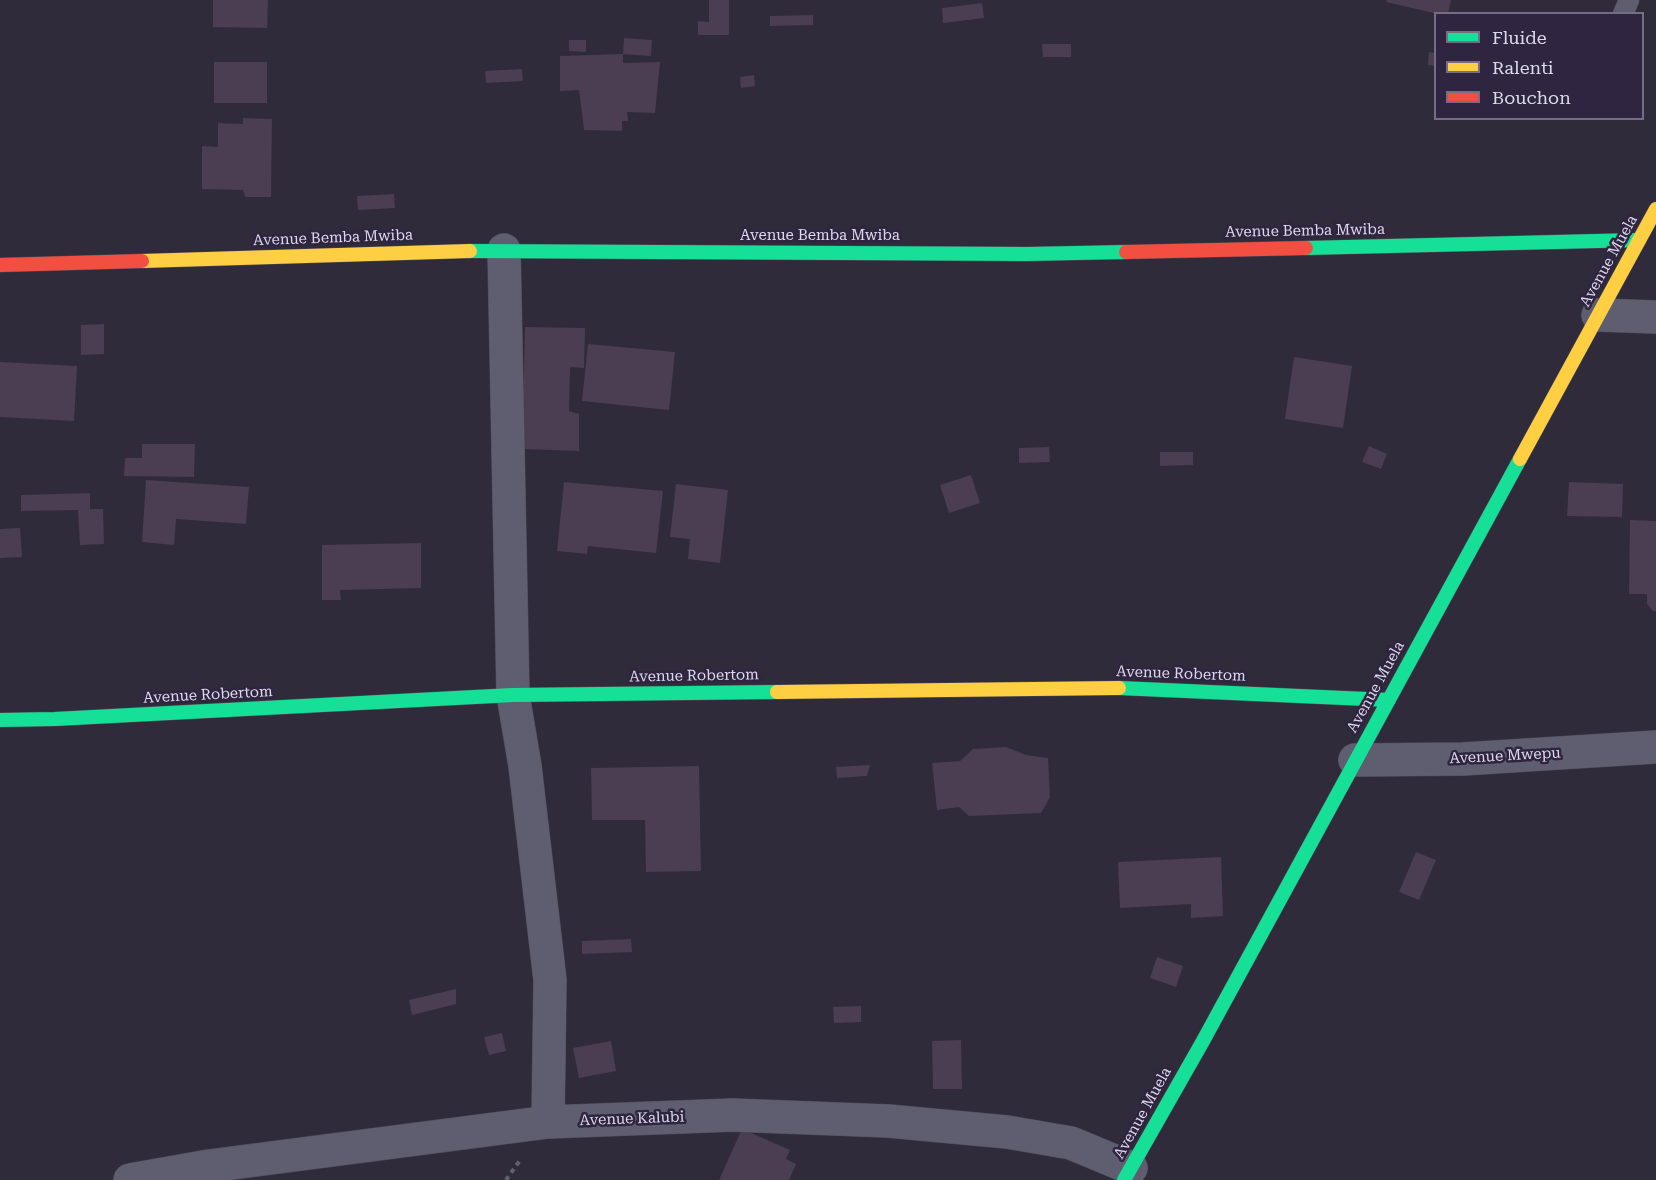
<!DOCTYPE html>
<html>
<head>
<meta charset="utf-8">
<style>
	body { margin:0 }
	#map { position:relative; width:1656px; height:1180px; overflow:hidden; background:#302b3a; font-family:"Roboto Serif",serif }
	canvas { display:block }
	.legend { position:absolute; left:1434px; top:12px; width:210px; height:108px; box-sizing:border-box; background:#2f2540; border:2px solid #756d84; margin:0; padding:8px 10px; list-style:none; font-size:18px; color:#ded9ea }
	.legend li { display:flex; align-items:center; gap:12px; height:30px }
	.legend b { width:30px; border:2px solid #756d84 }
</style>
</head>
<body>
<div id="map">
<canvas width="1656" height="1180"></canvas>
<ul class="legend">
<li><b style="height:8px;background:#16e098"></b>Fluide</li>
<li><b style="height:8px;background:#ffcf43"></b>Ralenti</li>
<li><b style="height:8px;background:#f24e42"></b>Bouchon</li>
</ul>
</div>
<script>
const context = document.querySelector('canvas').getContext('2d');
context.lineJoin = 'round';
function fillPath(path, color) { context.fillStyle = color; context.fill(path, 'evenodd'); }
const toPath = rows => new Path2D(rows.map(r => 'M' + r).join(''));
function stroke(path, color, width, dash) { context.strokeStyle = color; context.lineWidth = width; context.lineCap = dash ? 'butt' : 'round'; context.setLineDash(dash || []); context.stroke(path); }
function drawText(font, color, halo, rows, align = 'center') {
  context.font = font + ' "Roboto Serif",serif'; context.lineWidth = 5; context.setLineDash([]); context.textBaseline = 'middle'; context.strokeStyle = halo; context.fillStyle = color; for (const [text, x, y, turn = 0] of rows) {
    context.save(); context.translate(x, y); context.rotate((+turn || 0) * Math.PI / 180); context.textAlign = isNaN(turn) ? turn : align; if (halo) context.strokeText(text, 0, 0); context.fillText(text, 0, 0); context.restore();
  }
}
fillPath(toPath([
	[213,0,268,0,267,28,213,27],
	[709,0,729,0,729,35,698,35,698,21,709,22],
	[1387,0,1451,0,1448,14,1438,14,1386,2],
	[982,3,984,18,943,23,942,8],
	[813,15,813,25,770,26,770,16],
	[624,38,652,40,651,56,623,54],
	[569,40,586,40,586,52,569,51],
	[1042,44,1071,44,1071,57,1043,57],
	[1429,52,1436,53,1436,66,1428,65],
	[623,54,623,63,660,62,655,113,627,112,628,121,622,121,622,131,584,130,579,90,560,91,560,56],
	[214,62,267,62,267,103,214,103],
	[522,69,523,81,486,83,485,71],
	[754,75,755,86,741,88,740,77],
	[243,118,272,119,271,197,245,197,243,190,202,189,202,146,218,147,218,123,243,124],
	[394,194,395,208,358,210,357,196],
	[104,324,104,354,81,355,81,325],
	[525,327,585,328,584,368,570,367,569,411,579,414,579,451,522,449],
	[588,344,675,352,669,410,582,401],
	[1294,357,1352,366,1343,428,1285,419],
	[0,362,77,366,74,421,0,417],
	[142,444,195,444,194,477,124,476,125,458,142,458],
	[1369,446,1387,454,1381,469,1362,462],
	[1049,447,1050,462,1019,463,1019,448],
	[1160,452,1193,452,1193,465,1160,466],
	[971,475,980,503,949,513,940,485],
	[146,480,249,487,246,524,176,519,174,545,142,542],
	[564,482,663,491,656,553,588,546,587,554,557,551],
	[1569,482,1623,484,1622,517,1567,516],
	[676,484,728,490,720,563,688,559,690,539,670,537],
	[90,493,90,509,103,509,104,544,80,545,78,510,21,511,21,495],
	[1630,520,1656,521,1656,611,1653,611,1647,604,1647,594,1629,594],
	[20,528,22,557,0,558,0,529],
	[421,543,421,588,340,590,341,600,322,600,322,545],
	[1006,747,1026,755,1048,758,1050,797,1041,813,969,816,959,807,937,810,932,763,960,761,973,749],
	[870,765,867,776,837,778,836,767],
	[699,766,701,871,646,872,645,820,592,820,591,768],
	[1416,852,1436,860,1419,900,1399,892],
	[1221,857,1223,916,1191,918,1191,904,1120,908,1118,862],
	[631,939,632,952,582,954,582,941],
	[1157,957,1183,966,1176,987,1150,978],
	[456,989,456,1004,412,1015,409,1000],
	[861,1006,861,1022,834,1023,833,1007],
	[502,1033,506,1051,489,1055,484,1037],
	[961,1040,962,1089,933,1089,932,1041],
	[611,1041,616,1071,579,1078,573,1048],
	[742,1129,790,1150,786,1159,796,1164,789,1180,719,1180]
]), '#4b3d52');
const lane = toPath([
	[1623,14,1629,0]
]);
const street = toPath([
	[504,250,513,695,525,766,550,980,548,1122],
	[1598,315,1656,317],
	[1355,760,1463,759,1656,747],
	[130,1180,209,1166,548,1122,733,1115,888,1121,1007,1132,1071,1143,1131,1168]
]);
const fast = toPath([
	[1306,248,1639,240],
	[470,251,1027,254,1126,252],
	[1119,688,1389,700],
	[0,720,55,719,513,695,777,692],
	[1124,1180,1203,1041,1520,459]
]);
const slow = toPath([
	[142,261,470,251],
	[1520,459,1656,209],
	[777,692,1119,688]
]);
const jam = toPath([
	[1126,252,1306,248],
	[0,265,142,261]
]);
stroke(lane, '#4d4954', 21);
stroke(street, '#4d4954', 34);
stroke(fast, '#4d4954', 15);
stroke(slow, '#4d4954', 15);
stroke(jam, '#4d4954', 15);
stroke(toPath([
	[506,1180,521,1159]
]), '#626170', 4, [4.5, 4.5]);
stroke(lane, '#5e5e70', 20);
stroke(street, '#5e5e70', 33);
stroke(fast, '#16e098', 14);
stroke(slow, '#ffcf43', 14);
stroke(jam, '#f24e42', 14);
drawText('15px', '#ded9ea', '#2f2540', [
	["Avenue Bemba Mwiba",1305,231,-1],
	["Avenue Bemba Mwiba",820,236],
	["Avenue Bemba Mwiba",333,238,-2],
	["Avenue Muela",1609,261,-61],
	["Avenue Robertom",1181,674,2],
	["Avenue Robertom",694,676,-1],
	["Avenue Muela",1376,687,-61],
	["Avenue Robertom",208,695,-3],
	["Avenue Mwepu",1505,756,-3],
	["Avenue Muela",1143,1113,-61],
	["Avenue Kalubi",632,1119,-2]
]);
</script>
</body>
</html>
